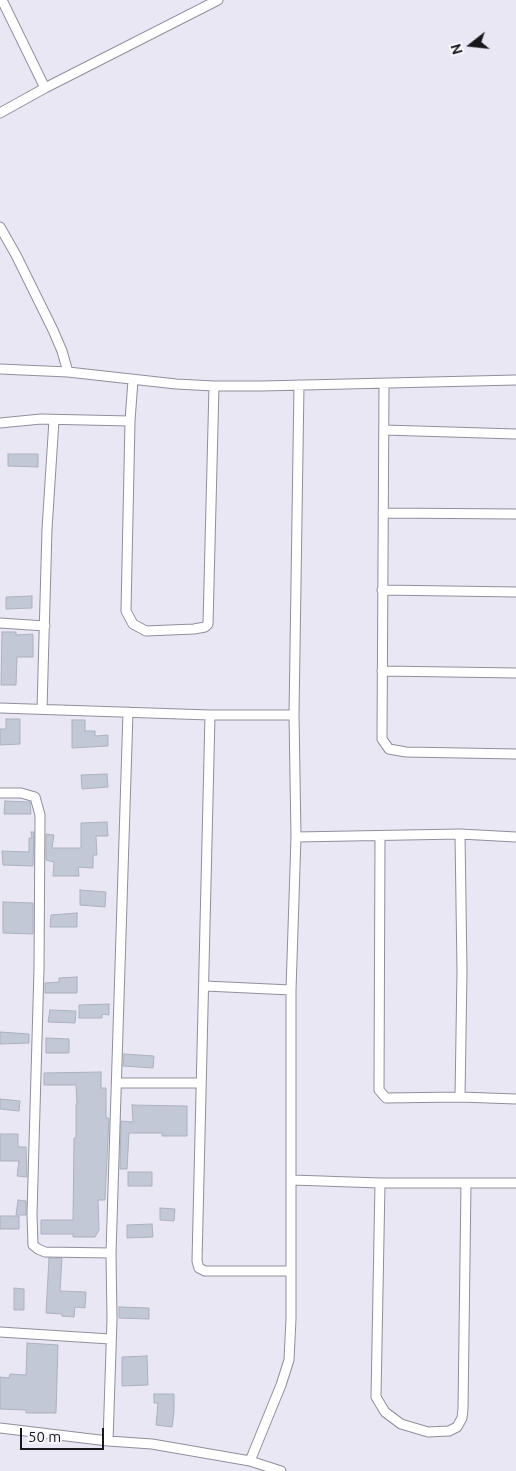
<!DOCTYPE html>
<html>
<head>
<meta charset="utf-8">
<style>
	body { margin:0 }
	#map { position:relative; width:516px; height:1471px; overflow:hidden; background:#eae7f5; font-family:Ubuntu,sans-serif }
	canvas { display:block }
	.north { position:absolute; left:446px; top:20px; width:50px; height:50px; -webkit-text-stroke:4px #f7f5fe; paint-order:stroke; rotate:254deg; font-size:14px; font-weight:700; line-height:20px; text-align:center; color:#18171b }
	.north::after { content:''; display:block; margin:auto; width:18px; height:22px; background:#18171b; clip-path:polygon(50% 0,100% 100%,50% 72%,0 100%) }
	.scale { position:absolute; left:20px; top:1428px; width:84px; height:22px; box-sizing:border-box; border:2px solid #18171b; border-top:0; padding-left:6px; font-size:15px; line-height:18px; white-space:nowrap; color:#18171b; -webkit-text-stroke:4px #f7f5fe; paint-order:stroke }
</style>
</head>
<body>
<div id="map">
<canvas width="516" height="1471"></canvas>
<div class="north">N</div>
<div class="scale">50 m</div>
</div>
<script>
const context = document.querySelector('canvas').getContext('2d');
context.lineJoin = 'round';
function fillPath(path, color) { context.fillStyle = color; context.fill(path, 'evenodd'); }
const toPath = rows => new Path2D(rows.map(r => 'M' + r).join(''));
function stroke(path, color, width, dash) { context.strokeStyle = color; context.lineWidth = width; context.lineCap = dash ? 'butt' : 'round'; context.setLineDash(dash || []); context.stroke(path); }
const building = toPath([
	[8,454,38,454,38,467,8,466,8,454],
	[32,596,32,608,6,609,6,597,32,596],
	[2,632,16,632,16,635,33,634,33,657,17,657,16,685,1,685,2,632],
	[6,719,20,719,20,744,0,745,0,729,6,729,6,719],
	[72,720,85,720,85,731,95,731,95,736,108,735,108,746,72,748,72,720],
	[107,774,108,787,82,789,81,775,107,774],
	[5,801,30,802,31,814,4,814,5,801],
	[107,822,108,836,96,836,97,855,93,855,93,868,78,867,79,876,53,876,54,862,46,860,46,834,54,835,52,848,81,848,81,823,107,822],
	[31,832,34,832,33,866,3,865,2,851,29,852,29,838,32,838,31,832],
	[80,890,106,892,105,907,80,905,80,890],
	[3,902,33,903,33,934,3,933,3,902],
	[77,913,77,927,50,927,51,915,77,913],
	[77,977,77,993,45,993,45,983,59,982,59,978,77,977],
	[109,1004,109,1015,102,1014,102,1018,79,1018,79,1005,109,1004],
	[50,1010,76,1011,75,1023,48,1022,50,1010],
	[0,1032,29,1034,29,1043,0,1044,0,1032],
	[46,1038,69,1039,69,1053,46,1053,46,1038],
	[124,1054,154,1056,153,1068,123,1066,124,1054],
	[101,1072,101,1088,106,1088,106,1118,109,1118,105,1200,98,1200,99,1230,95,1237,73,1237,73,1234,41,1234,41,1220,73,1220,74,1138,76,1138,76,1104,77,1104,76,1085,44,1085,44,1073,101,1072],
	[0,1099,20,1101,19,1111,0,1109,0,1099],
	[132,1105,187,1106,187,1136,162,1136,162,1133,129,1133,127,1169,120,1169,121,1121,133,1122,132,1105],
	[0,1134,18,1134,18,1147,26,1147,27,1177,17,1176,19,1161,0,1161,0,1134],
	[128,1172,152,1172,152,1186,128,1186,128,1172],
	[18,1200,26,1201,26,1215,16,1215,18,1200],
	[160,1208,175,1209,174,1221,160,1220,160,1208],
	[0,1216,19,1216,19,1229,0,1229,0,1216],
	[152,1224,153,1237,127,1238,127,1225,152,1224],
	[49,1258,62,1258,60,1291,86,1292,85,1308,75,1307,74,1317,62,1316,62,1314,46,1313,49,1258],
	[14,1288,24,1289,24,1310,14,1310,14,1288],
	[119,1307,149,1308,149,1319,119,1318,119,1307],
	[27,1343,58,1345,56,1413,26,1413,26,1410,0,1409,0,1377,9,1378,10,1374,26,1375,27,1343],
	[147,1356,148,1385,122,1386,122,1357,147,1356],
	[154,1394,174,1394,174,1412,172,1427,156,1425,158,1403,154,1403,154,1394]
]);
fillPath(building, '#c3c8d6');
stroke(building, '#acb1bf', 1);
const street = toPath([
	[2,0,45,88],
	[0,113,45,88,218,0],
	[0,227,16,255,53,330,62,351,68,372],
	[0,369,68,372,176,384,214,386,262,386,516,380],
	[133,380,130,421,126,611,133,624,146,631,194,629,205,627,208,624,214,386],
	[384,384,382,739,389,749,406,752,516,754],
	[0,423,41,419,130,421],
	[384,430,516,434],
	[383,513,516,514],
	[382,590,516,592],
	[0,623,45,626],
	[382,671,516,673],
	[0,708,210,715,294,715],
	[42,709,47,529,54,420],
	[210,715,197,1261,199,1268,205,1271,290,1271],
	[0,793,21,793,35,797,40,815,39,969,32,1214,33,1245,38,1249,45,1252,111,1253],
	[460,834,462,971,460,1097],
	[296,837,460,834,516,837],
	[380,837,379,1090,386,1098,460,1097,516,1099],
	[205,986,291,990],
	[117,1083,200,1083],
	[292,1180,380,1183,516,1183],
	[380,1183,376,1397,385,1412,401,1424,428,1432,449,1431,457,1427,462,1418,463,1409,466,1183],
	[0,1332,110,1339],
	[0,1428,108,1441,152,1444,250,1461,281,1471],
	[108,1441,112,1319,111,1253,128,712],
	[250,1461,281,1385,289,1360,291,1319,291,990,296,837,294,715,299,385]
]);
stroke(street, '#918e9c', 11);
stroke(street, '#fff', 9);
</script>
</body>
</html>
